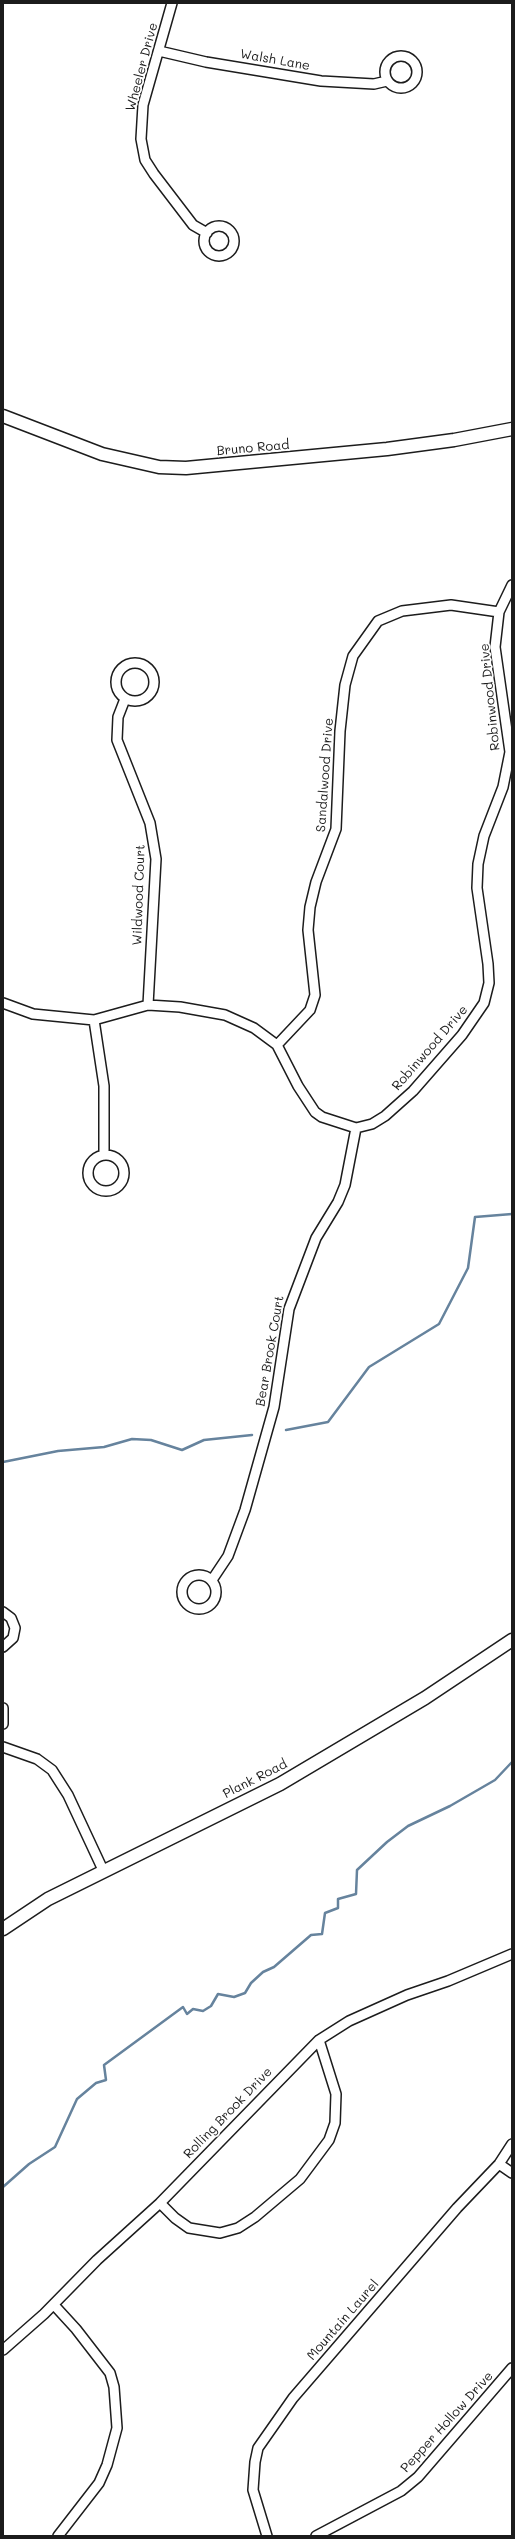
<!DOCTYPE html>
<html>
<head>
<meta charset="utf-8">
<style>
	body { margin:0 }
	#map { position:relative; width:515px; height:2539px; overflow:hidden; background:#fff; font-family:Mali,sans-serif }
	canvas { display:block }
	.frame { position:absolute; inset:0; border:4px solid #1c1c1c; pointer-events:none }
</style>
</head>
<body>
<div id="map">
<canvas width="515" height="2539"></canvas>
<div class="frame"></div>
</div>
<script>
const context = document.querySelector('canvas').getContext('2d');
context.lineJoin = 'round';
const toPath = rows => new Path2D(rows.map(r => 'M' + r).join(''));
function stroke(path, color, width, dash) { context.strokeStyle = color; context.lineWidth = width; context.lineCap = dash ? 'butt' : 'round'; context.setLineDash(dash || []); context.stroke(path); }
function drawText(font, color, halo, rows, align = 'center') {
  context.font = font + ' Mali,sans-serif'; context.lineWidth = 3.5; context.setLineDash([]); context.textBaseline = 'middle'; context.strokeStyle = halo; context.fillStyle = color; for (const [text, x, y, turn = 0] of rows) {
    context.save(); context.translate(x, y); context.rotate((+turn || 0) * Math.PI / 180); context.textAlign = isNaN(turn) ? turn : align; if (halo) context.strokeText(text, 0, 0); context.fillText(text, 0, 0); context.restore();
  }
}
stroke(toPath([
	[286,1430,328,1422,369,1367,439,1324,468,1268,475,1217,512,1214],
	[3,1462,58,1451,104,1447,132,1439,151,1440,182,1450,204,1440,252,1435],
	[3,2187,29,2164,55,2147,77,2099,96,2083,106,2080,104,2065,183,2007,187,2014,193,2009,203,2011,211,2006,218,1994,234,1997,245,1993,251,1983,263,1972,274,1967,311,1935,322,1934,325,1913,338,1908,338,1899,356,1894,357,1870,387,1842,408,1826,450,1806,495,1780,512,1762]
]), '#66839d', 2.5);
const minor = toPath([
	[172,3,143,105,141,139,145,160,154,174,193,225,207,233],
	[159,51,206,62,321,81,374,84,387,81],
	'385 72a16 16 0 1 1 32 0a16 16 0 1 1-32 0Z',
	'204 241a15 15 0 1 1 30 0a15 15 0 1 1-30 0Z',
	'116 682a19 19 0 1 1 38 0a19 19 0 1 1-38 0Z',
	[125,699,118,717,117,740,150,823,156,859,148,1005],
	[3,1003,33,1014,94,1020,148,1005,180,1007,225,1015,254,1028,277,1045,298,1086,315,1112,322,1117,356,1128,372,1124,385,1116,413,1091,462,1035,484,1003,489,983,488,964,477,888,478,864,484,836,503,787,510,752,495,647,499,612,512,585],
	[94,1020,104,1086,104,1154],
	[277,1045,310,1010,315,995,308,930,310,907,316,882,336,829,340,731,345,685,353,656,378,621,402,611,451,605,499,612],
	'88 1173a18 18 0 1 1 36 0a18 18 0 1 1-36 0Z',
	'182 1592a17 17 0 1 1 34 0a17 17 0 1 1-34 0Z',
	[212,1580,228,1556,245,1510,274,1407,289,1309,316,1238,338,1202,345,1185,356,1128],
	[3,1612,11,1618,15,1628,13,1638,3,1647],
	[3,1708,3,1724],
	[3,1747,37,1759,52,1770,68,1795,103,1870],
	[499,2164,512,2173],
	[160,2203,175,2218,189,2228,220,2233,238,2228,255,2217,300,2179,329,2140,335,2123,336,2094,319,2040],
	[54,2305,76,2329,110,2373,114,2387,117,2428,107,2465,99,2483,58,2536],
	[3,2350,44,2314,97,2260,160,2203,319,2040,349,2021,407,1995,448,1981,512,1954],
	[267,2536,253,2490,255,2462,258,2448,293,2398,457,2208,499,2164,512,2144],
	[316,2536,401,2491,418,2477,512,2368]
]);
const tertiary = toPath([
	[3,416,102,454,159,467,186,468,387,449,454,440,512,429],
	[3,1929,48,1899,280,1784,425,1698,512,1640]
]);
stroke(minor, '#1c1c1c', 12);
stroke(tertiary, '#1c1c1c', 15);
stroke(minor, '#fff', 9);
stroke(tertiary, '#fff', 12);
drawText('13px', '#1c1c1c', '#fff', [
	["Walsh Lane",275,60,10],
	["Wheeler Drive",142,67,-75],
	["Bruno Road",253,448,-5],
	["Robinwood Drive",490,697,-96],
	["Sandalwood Drive",325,775,-86],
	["Wildwood Court",139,895,-88],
	["Robinwood Drive",430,1048,-49],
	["Bear Brook Court",270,1351,-80],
	["Plank Road",255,1779,-27],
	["Rolling Brook Drive",228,2113,-46],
	["Mountain Laurel",343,2320,-49],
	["Pepper Hollow Drive",447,2422,-48]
]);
</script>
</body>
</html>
